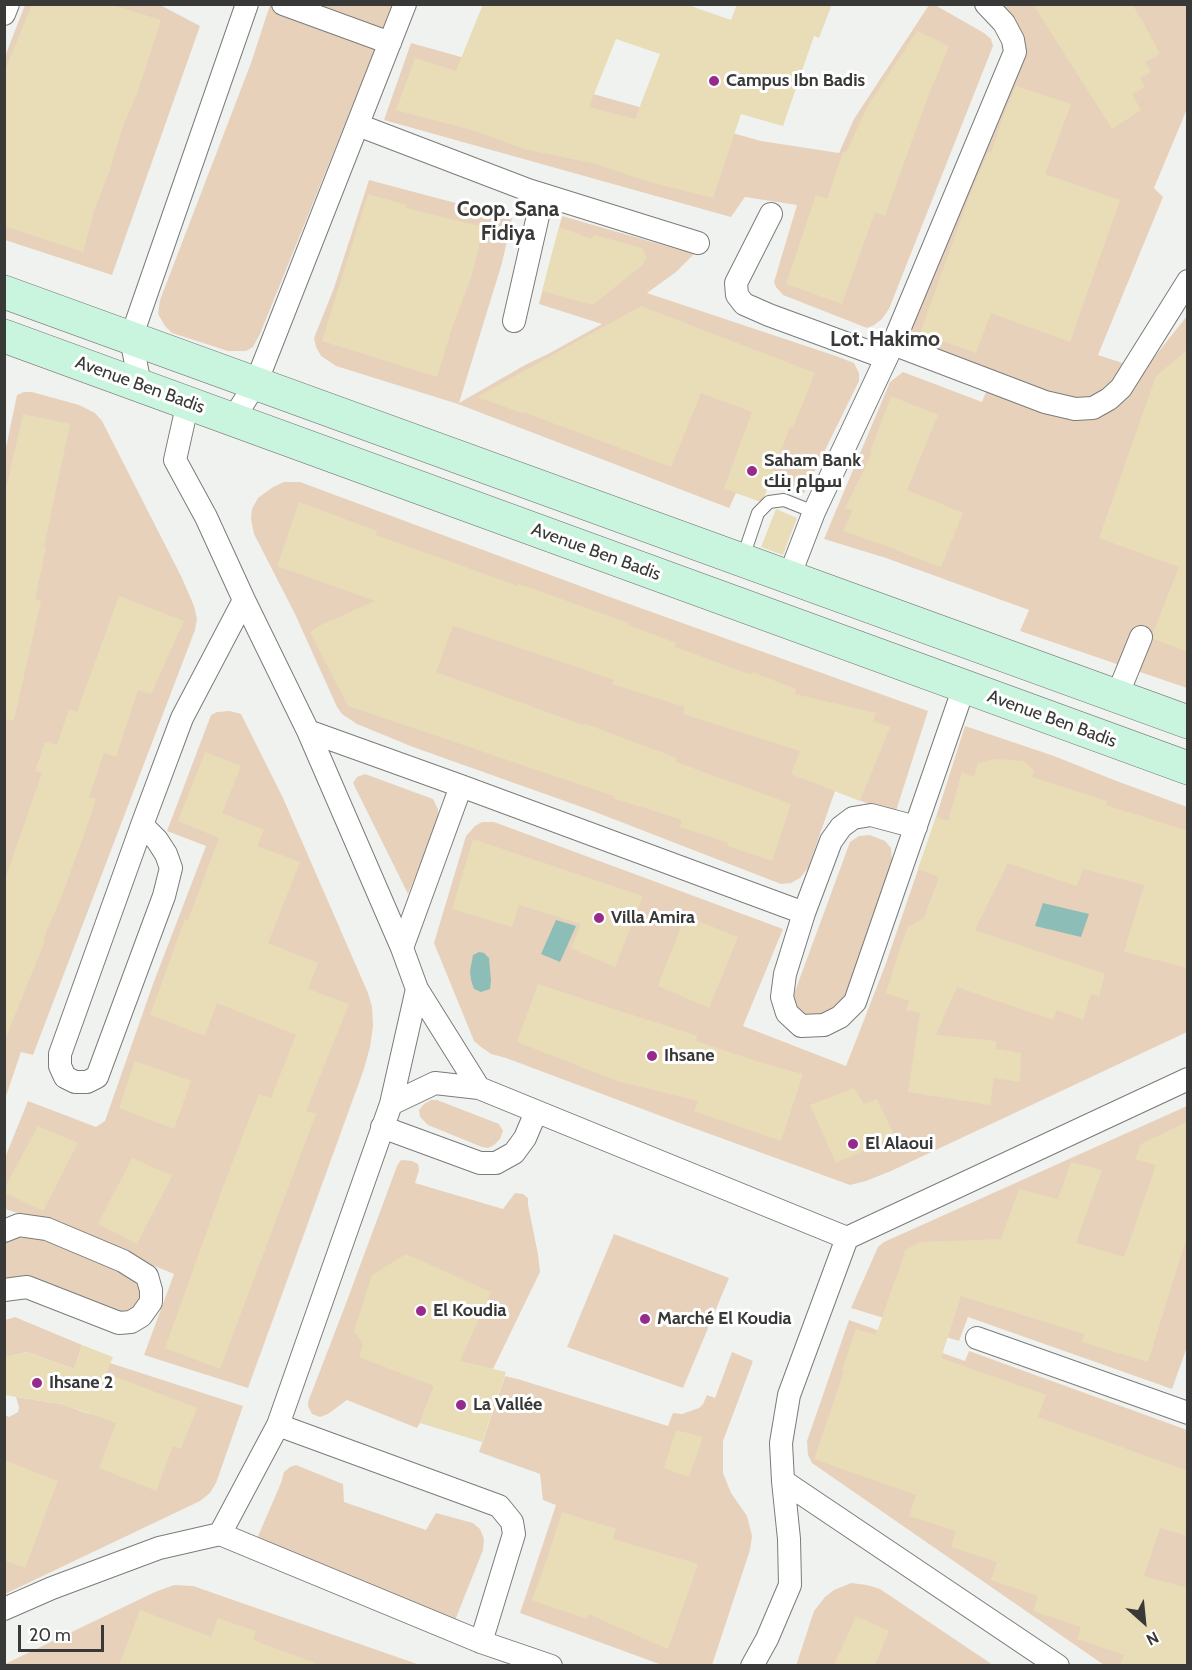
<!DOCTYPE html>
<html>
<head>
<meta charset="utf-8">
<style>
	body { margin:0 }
	#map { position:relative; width:1192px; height:1670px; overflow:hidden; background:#f0f2ef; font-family:Cabin,sans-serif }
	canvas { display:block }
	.frame { position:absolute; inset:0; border:6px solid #393938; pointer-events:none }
	.north { position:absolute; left:1114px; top:1592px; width:60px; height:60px; -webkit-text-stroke:4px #fff; paint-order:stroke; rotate:153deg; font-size:16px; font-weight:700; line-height:24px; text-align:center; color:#393938 }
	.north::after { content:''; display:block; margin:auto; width:21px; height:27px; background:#393938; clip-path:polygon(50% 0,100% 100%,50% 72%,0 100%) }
	.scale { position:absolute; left:18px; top:1625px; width:86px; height:27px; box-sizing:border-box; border:3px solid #393938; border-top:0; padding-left:8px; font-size:18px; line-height:21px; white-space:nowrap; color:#393938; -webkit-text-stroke:4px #fff; paint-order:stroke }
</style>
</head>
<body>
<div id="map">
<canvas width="1192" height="1670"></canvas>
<div class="frame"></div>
<div class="north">N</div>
<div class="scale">20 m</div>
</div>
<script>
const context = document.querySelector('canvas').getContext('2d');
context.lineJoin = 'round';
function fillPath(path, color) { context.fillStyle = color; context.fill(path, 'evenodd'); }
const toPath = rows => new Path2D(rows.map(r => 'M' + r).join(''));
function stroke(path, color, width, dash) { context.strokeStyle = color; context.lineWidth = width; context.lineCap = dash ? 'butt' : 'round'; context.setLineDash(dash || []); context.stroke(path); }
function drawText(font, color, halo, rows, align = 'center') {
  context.font = font + ' Cabin,Cairo,sans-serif'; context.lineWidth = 6; context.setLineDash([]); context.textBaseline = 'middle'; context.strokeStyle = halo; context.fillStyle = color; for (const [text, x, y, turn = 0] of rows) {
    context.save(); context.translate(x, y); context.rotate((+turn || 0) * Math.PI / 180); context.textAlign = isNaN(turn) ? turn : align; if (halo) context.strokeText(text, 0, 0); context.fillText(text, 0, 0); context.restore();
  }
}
fillPath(toPath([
	[25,5,160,5,200,26,112,275,5,240,4,59],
	[270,5,393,5,260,334,253,347,246,351,228,351,172,333,165,326,158,314,160,300,251,63],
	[929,5,935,5,984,33,991,39,993,46,889,309,882,319,874,325,867,328,783,295,776,287,774,282,797,205,745,197,731,217,384,120,411,43,761,141,839,153,854,119],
	[1004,5,1187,5,1187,109,1154,188,1163,197,1098,355,1144,370,1187,316,1187,688,1020,631,1029,610,886,558,824,539,890,382,903,372,982,402,994,372,910,340,907,334,1016,24],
	[369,180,512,218,502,263,459,403,525,365,550,353,602,324,539,304,562,216,694,254,676,272,647,293,836,356,854,363,859,373,859,381,804,493,770,481,762,502,736,493,729,508,458,404,336,366,321,356,316,347,314,338,334,288],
	[24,392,32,392,79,405,95,413,102,421,182,578,194,606,197,619,195,630,33,1055,21,1052,5,1099,4,457,17,395],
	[284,482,300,482,607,596,928,711,895,814,835,791,808,868,800,878,791,883,781,884,590,810,413,747,357,724,342,714,337,707,295,614,254,534,251,519,252,509,258,498,273,487],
	[230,711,241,714,283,798,368,993,372,1007,373,1026,370,1047,364,1069,248,1388,144,1355,174,1274,45,1221,5,1209,4,1160,28,1101,96,1127,105,1121,153,984,206,846,167,831,211,715,217,712],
	[965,726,1054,756,1114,780,1187,807,1187,1032,891,1171,866,1181,850,1185,677,1122,506,1058,491,1054,481,1047,474,1041,434,943,466,836,475,826,482,822,494,822,783,929,743,1026,846,1066,885,966,936,817],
	[365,774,433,799,438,809,438,821,408,894,353,783,357,777],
	[870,835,885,841,891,848,892,861,847,992,841,1005,827,1014,803,1015,795,1006,794,994,850,842,859,836],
	[431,1100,437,1100,499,1124,503,1131,500,1139,494,1145,488,1148,482,1147,428,1125,420,1117,419,1110,424,1104],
	[1187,1106,1187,1347,1172,1389,968,1317,959,1341,851,1308,878,1247,884,1242],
	[401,1160,412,1161,418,1164,419,1170,415,1183,503,1209,515,1193,523,1194,528,1198,528,1205,538,1254,540,1272,493,1369,445,1358,420,1423,417,1428,347,1400,328,1414,320,1417,312,1414,308,1406,308,1402,345,1306,397,1166],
	[614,1234,729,1278,683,1388,567,1347],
	[18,1237,40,1239,116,1269,139,1284,140,1294,139,1300,133,1309,125,1313,5,1281,5,1242],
	[15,1317,82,1345,74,1369,27,1352,5,1357,5,1320],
	[849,1320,965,1361,969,1351,1187,1430,1187,1665,1104,1665,812,1463,808,1455,807,1441],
	[732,1352,753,1361,723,1441,723,1473,731,1493,747,1516,752,1536,750,1550,712,1665,662,1665,520,1613,556,1505,543,1500,540,1474,479,1452,505,1376,521,1380,668,1426,673,1413,682,1414,699,1408,703,1404,707,1395,715,1398],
	[110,1363,243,1406,216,1483,210,1493,200,1501,5,1594,4,1414,9,1417,18,1412,19,1407,16,1397,62,1404,89,1414],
	[296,1465,343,1484,344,1502,426,1530,436,1513,473,1523,480,1529,484,1539,483,1550,454,1623,256,1541,281,1483,284,1472,290,1467],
	[851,1583,867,1585,880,1589,993,1665,796,1666,814,1611,825,1597,834,1590],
	[174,1585,193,1586,420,1665,5,1666,5,1664,155,1592]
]), '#e8d1bb');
fillPath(toPath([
	[1043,903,1089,914,1081,937,1035,926],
	[556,920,576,926,560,962,541,954],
	[479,952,484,953,489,958,491,981,490,989,481,992,474,989,471,980,470,971,473,955]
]), '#8dbdb7');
fillPath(toPath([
	[32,4,109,4,161,20,138,91,121,132,110,170,95,208,83,252,4,226,4,73],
	[483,4,685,4,731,20,737,4,832,4,819,38,814,36,783,126,741,114,713,198,649,182,596,164,524,149,475,131,396,110,415,58,456,71],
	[616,39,660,54,635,119,589,107],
	[1033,4,1132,4,1142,20,1160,54,1145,62,1151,72,1140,78,1145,87,1132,94,1141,110,1112,129],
	[917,31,949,46,927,99,885,216,875,212,842,304,786,284,816,195,827,199,843,152,846,153,867,107],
	[1016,86,1071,104,1045,174,1120,200,1070,342,991,313,976,353,920,333,968,200,988,152,991,153,1003,117],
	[368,194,407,205,406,208,484,227,472,275,453,325,437,377,322,341],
	[559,227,592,239,594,235,642,248,647,258,642,265,593,305,542,291],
	[641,306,815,373,793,428,790,427,765,495,758,501,724,488,752,412,701,393,671,467,523,412,522,413,477,397],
	[1188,349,1188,652,1154,639,1153,633,1179,567,1099,538,1156,376],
	[891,396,938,415,907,490,963,513,941,567,895,550,895,549,843,531,853,510,845,508,872,453,870,452],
	[23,414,70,424,44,547,46,548,35,599,41,601,14,720,4,719,4,498],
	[299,502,377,531,376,535,518,586,519,584,629,623,628,625,676,643,675,647,752,675,752,672,796,689,795,694,876,713,873,721,890,727,860,801,791,774,800,751,683,714,685,707,612,684,614,680,565,663,453,626,436,672,583,725,584,723,594,727,677,758,676,762,791,804,772,861,727,846,728,843,680,827,682,820,613,798,614,796,348,706,310,632,321,625,375,601,277,566],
	[776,509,797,518,783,555,761,547],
	[119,596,184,621,151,694,138,690,116,757,104,753,89,797,96,799,86,829,64,890,43,940,45,941,6,1037,4,1036,4,882,42,773,35,771,45,742,57,745,69,709,77,712],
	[205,752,241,766,222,813,264,830,257,846,300,862,268,943,318,963,308,989,349,1004,306,1111,316,1114,220,1369,165,1348,221,1192,259,1094,271,1098,296,1035,217,1003,205,1036,150,1015,185,919,188,920,219,838,178,821],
	[996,759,1023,761,1034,770,1032,777,1107,801,1106,805,1188,831,1188,968,1124,952,1144,885,1083,869,1077,886,1008,863,975,930,1105,974,1099,996,1091,994,1083,1020,1057,1010,1053,1020,957,987,936,1035,996,1041,996,1049,1021,1053,1020,1082,994,1078,990,1105,908,1092,920,1013,906,1010,909,1001,886,993,900,948,908,927,924,918,939,877,918,869,936,817,948,821,962,772,974,777,978,763],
	[473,839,643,896,615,967,571,948,581,924,519,905,512,927,452,909],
	[685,916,738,937,709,1008,658,986],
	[538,984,697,1036,696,1041,759,1062,803,1074,781,1141,694,1111,698,1101,617,1081,517,1042],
	[135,1061,191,1081,174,1129,119,1108],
	[854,1088,864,1104,877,1099,895,1136,836,1163,810,1105],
	[1188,1121,1188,1233,1148,1362,1082,1342,1084,1334,961,1296,941,1358,1046,1395,1038,1417,1188,1471,1188,1536,1160,1528,1144,1576,1188,1588,1188,1665,1120,1665,1124,1655,1077,1639,1081,1627,1033,1611,1038,1596,991,1580,997,1562,951,1547,956,1531,909,1516,916,1495,814,1459,844,1371,842,1370,856,1329,876,1335,896,1277,897,1277,905,1250,920,1242,1001,1239,1019,1189,1058,1199,1071,1162,1102,1170,1076,1243,1124,1257,1156,1165,1135,1159,1141,1144],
	[38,1126,78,1143,43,1211,4,1192,4,1189],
	[132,1158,172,1176,137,1244,98,1224],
	[406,1254,491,1292,460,1361,506,1372,482,1442,420,1423,434,1386,359,1357,363,1344,354,1331,372,1275],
	[82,1345,113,1357,106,1373,197,1408,181,1449,173,1446,156,1491,99,1468,116,1423,62,1404,4,1395,4,1357,27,1352,74,1369],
	[676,1430,703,1437,689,1477,664,1468],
	[4,1460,58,1481,25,1568,4,1560],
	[562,1512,616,1529,613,1539,698,1564,668,1649,588,1614,587,1619,532,1600,548,1556],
	[140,1610,211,1637,218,1618,256,1631,253,1640,315,1663,314,1665,119,1665],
	[856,1616,889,1631,875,1665,834,1665]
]), '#e8ddb7');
const lane = toPath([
	[742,560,758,513,769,502,784,500,814,512]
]);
const street = toPath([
	[283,4,390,43],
	[4,14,8,4],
	[358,125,528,190,540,207,514,321],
	[528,190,698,243],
	[771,214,736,283,737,295,744,304,769,315,886,358],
	[893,344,1015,52,1013,40,1004,23,986,4],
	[140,385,131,338,247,4],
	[188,402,175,460,206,517,244,600,308,731,402,948,417,989,479,1088,847,1238,1188,1079],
	[233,419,256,383,405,4],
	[789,577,814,512,893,344,1045,402,1075,409,1093,408,1109,399,1121,388,1188,281],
	[1117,696,1141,637],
	[308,731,461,786,804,913],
	[142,825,157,840,166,854,171,868,164,896,97,1077,87,1082,75,1082,65,1077,60,1066,60,1054,142,825,182,718,244,600],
	[916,827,871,815,853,818,841,827,831,841,804,913,785,974,782,997,787,1013,801,1026,824,1025,840,1017,855,1002,964,687],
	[402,948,461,786],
	[391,1104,435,1083,479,1088],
	[382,1127,480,1163,496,1163,514,1153,525,1138,536,1112],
	[4,1231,19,1225,47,1229,123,1261,147,1276,151,1290,151,1302,141,1316,131,1322,119,1323,27,1287,4,1290],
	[977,1338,1188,1413],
	[278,1425,499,1506,512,1522,514,1534,481,1642],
	[783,1481,1058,1666],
	[220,1534,278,1425,391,1104,417,989],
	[4,1609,52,1588,159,1548,220,1534,481,1642,551,1666],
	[752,1666,767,1639,790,1585,789,1539,783,1481,781,1443,789,1395,847,1238]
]);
const secondary = toPath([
	[4,292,1188,722],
	[4,336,1188,768]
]);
stroke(lane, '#7a7c79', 14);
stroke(street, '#7a7c79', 24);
stroke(secondary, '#7a7c79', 34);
stroke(lane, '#fff', 12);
stroke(street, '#fff', 22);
stroke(secondary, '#c9f5de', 33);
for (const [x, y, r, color] of [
	[714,81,6,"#972b8c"],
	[752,471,6,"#972b8c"],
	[599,918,6,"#972b8c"],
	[652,1056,6,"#972b8c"],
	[853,1144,6,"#972b8c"],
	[421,1311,6,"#972b8c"],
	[645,1319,6,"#972b8c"],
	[37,1383,6,"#972b8c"],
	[461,1405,6,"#972b8c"]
]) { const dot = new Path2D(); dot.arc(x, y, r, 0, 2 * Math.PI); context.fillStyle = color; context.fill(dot); stroke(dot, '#fff', 2); }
drawText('bold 18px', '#393938', '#fff', [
	["Campus Ibn Badis",726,81],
	["Saham Bank",764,461],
	["سهام بنك",764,482],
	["Villa Amira",611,918],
	["Ihsane",664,1056],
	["El Alaoui",865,1144],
	["El Koudia",433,1311],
	["Marché El Koudia",657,1319],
	["Ihsane 2",49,1383],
	["La Vallée",473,1405]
], 'left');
drawText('18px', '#393938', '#fff', [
	["Avenue Ben Badis",140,385,20],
	["Avenue Ben Badis",596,552,20],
	["Avenue Ben Badis",1052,719,20]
]);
drawText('bold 21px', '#393938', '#fff', [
	["Coop. Sana",508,210],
	["Fidiya",508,234],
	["Lot. Hakimo",885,340]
]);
</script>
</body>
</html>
